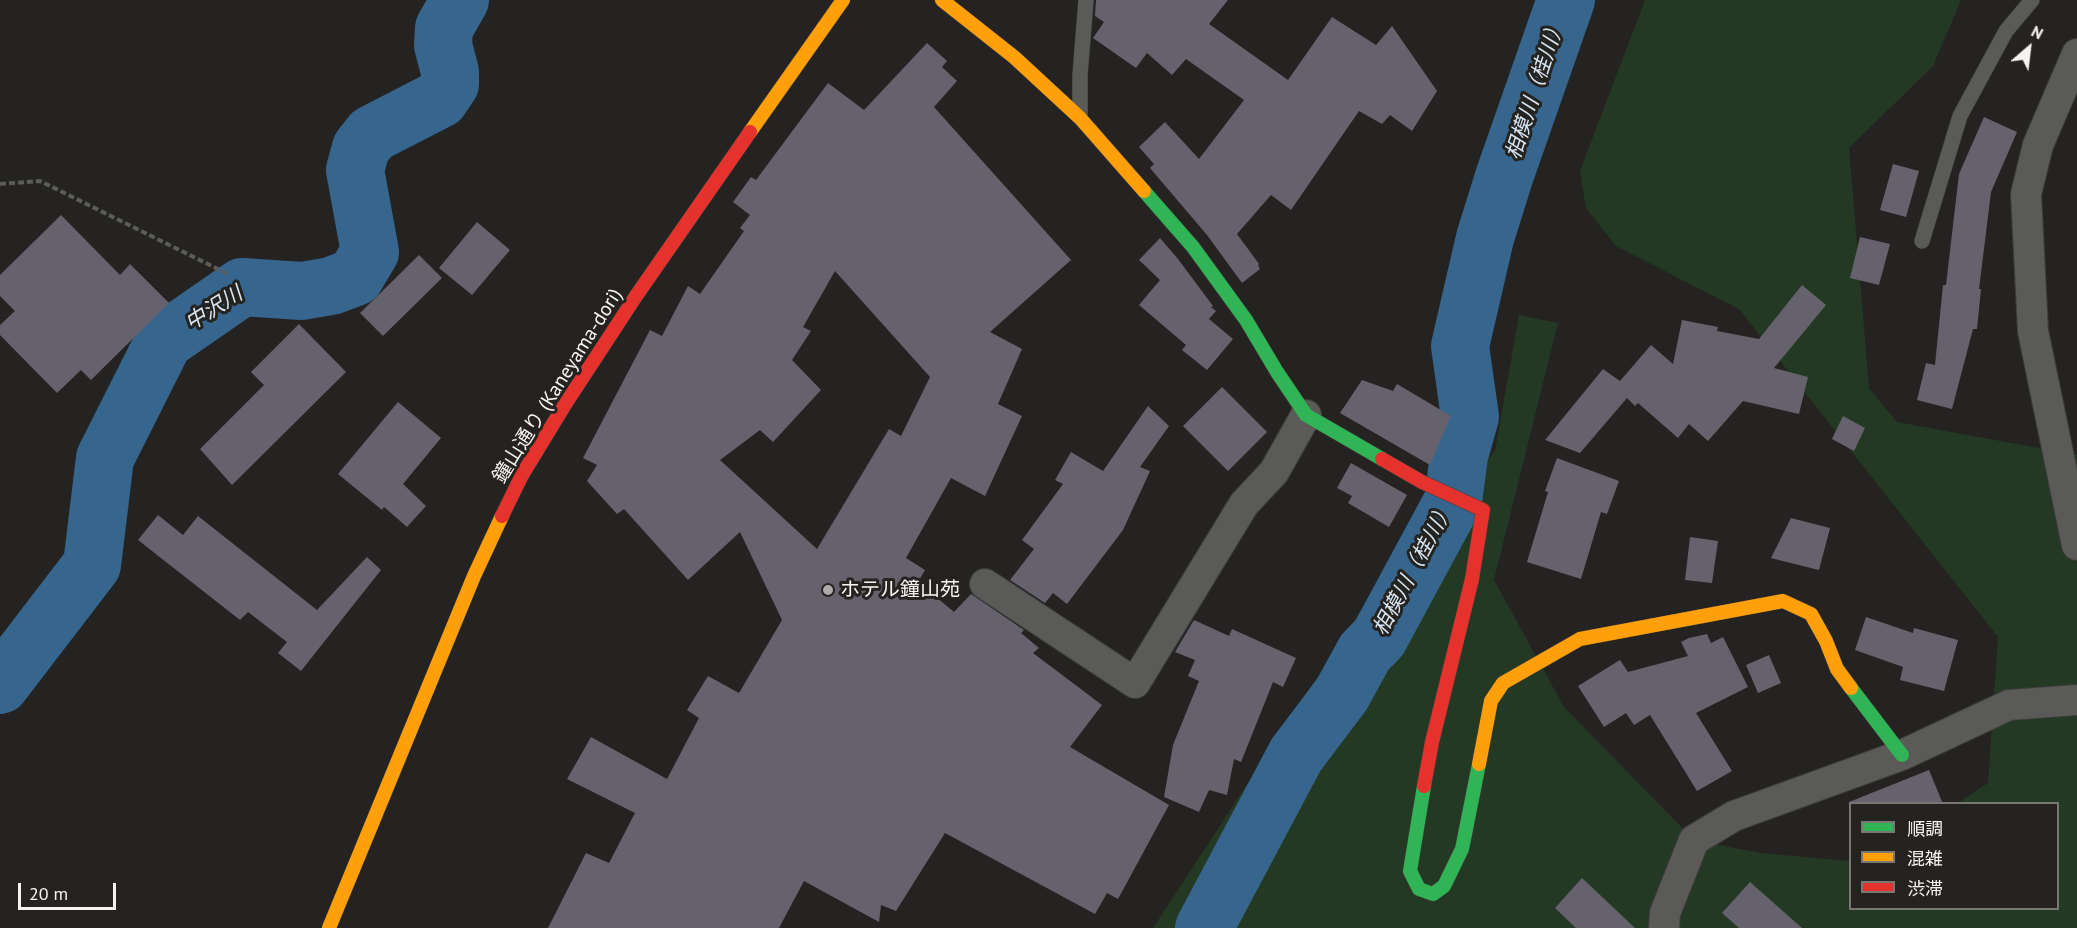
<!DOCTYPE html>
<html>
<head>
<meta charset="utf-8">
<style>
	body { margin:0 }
	#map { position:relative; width:2077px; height:928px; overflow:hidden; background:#242321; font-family:"PT Sans","Noto Sans JP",sans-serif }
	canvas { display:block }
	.legend { position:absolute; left:1849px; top:802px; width:210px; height:108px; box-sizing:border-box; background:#252320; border:2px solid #787774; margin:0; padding:8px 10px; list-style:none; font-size:18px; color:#f5f4f2 }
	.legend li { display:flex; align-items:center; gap:12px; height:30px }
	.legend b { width:30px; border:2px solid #787774 }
	.north { position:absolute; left:1999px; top:18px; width:60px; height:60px; -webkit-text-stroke:4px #252320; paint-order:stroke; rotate:28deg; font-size:16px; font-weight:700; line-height:24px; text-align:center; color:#f5f4f2 }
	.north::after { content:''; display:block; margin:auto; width:21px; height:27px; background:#f5f4f2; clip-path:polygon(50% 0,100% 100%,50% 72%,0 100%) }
	.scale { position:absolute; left:18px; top:883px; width:98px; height:27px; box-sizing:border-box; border:3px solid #f5f4f2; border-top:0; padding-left:8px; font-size:18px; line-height:21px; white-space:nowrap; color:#f5f4f2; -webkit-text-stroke:4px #252320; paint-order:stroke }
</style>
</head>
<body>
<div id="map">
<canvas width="2077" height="928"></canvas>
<ul class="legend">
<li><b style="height:8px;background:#30b455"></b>順調</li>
<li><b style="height:8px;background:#ff9f0a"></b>混雑</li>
<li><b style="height:8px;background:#e5322d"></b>渋滞</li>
</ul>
<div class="north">N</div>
<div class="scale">20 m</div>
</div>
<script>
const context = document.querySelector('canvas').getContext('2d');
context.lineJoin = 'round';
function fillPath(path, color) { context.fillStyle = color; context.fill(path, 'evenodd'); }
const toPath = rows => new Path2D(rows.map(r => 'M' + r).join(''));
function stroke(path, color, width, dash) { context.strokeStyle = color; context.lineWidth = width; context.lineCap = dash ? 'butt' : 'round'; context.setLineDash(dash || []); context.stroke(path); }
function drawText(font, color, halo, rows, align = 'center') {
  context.font = font + ' "PT Sans","Noto Sans JP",sans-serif'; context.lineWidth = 6; context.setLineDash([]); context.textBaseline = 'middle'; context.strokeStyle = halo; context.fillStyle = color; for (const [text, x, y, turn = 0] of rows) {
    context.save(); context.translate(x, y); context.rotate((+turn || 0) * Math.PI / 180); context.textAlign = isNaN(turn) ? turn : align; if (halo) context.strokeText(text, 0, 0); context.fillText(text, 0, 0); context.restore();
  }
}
fillPath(toPath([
	[1645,0,1961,0,1933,66,1849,148,1869,388,1897,422,2077,455,2077,928,1153,928,1365,604,1495,451,1519,315,1558,323,1494,580,1564,707,1694,840,1760,853,1850,861,1850,908,2058,908,2058,804,1958,803,1988,783,1998,637,1739,309,1616,246,1586,208,1580,171]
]), '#243923');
stroke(toPath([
	[0,685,92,565,105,458,164,341,242,287,302,291,331,286,355,277,370,252,355,170,361,148,372,134,440,99,450,84,450,72,443,45,444,28,460,0],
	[1204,928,1296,755,1342,694,1365,652,1379,638,1453,501,1459,456,1470,417,1460,346,1479,264,1485,238,1504,177,1566,0]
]), '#36658e', 58);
fillPath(toPath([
	[1096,0,1228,0,1209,24,1288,80,1332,17,1376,45,1392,26,1437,91,1412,131,1390,115,1382,124,1359,111,1291,210,1271,195,1237,234,1259,264,1258,265,1260,269,1242,283,1207,235,1150,168,1154,164,1139,147,1165,122,1199,159,1244,100,1186,59,1172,75,1147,53,1136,68,1093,38,1104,22,1095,16],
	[927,43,947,61,942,67,957,81,934,107,1071,260,990,332,1022,349,998,404,1022,416,985,496,951,478,906,558,925,570,918,582,954,612,971,594,1024,630,1021,633,1039,648,1033,653,1102,705,1070,747,1169,805,1118,899,1107,893,1095,914,945,833,896,911,881,905,879,922,804,881,779,928,548,928,586,853,609,863,635,813,567,779,591,737,667,779,699,718,687,710,708,676,739,693,782,620,740,532,688,580,624,509,617,514,587,481,597,465,583,458,650,330,662,336,688,286,700,294,744,231,740,228,750,215,733,202,751,177,756,180,828,83,864,110],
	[835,271,930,377,901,436,889,429,817,549,720,460,760,430,773,442,821,390,792,360,811,331,803,327],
	[1984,117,2017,132,1991,192,1979,289,1981,289,1977,329,1973,329,1952,409,1917,400,1926,363,1935,365,1943,285,1946,285,1959,174],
	[1893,164,1919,171,1906,217,1880,210],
	[61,215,120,275,130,264,169,303,91,380,81,370,57,393,0,335,0,325,15,311,0,296,0,275],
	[477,222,510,250,472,295,439,268],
	[1860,237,1890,244,1879,285,1850,278],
	[1160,238,1178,259,1213,306,1211,307,1216,311,1209,319,1233,339,1207,370,1182,350,1186,345,1139,305,1160,280,1139,260],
	[419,255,442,278,383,336,360,313],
	[1802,285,1826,305,1774,368,1808,377,1799,414,1743,401,1708,441,1689,424,1678,438,1638,403,1635,406,1627,398,1580,453,1545,440,1603,369,1620,381,1651,345,1673,364,1682,320,1718,327,1717,331,1759,339],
	[299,324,346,372,232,485,200,449,264,385,251,372],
	[1362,380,1393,391,1397,384,1451,416,1430,465,1340,413],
	[1222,387,1267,432,1228,471,1183,426],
	[398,402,441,438,403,484,426,506,407,527,384,507,382,510,338,474],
	[1148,406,1169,426,1140,467,1150,471,1123,530,1067,604,1053,593,1045,603,1010,580,1034,549,1022,540,1063,484,1055,480,1071,452,1103,471],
	[1843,416,1865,428,1854,451,1832,439],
	[1557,458,1619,481,1607,514,1601,512,1581,579,1527,562,1548,492,1545,491],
	[1351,463,1407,495,1389,527,1348,503,1352,496,1337,488],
	[158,515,183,535,198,516,317,610,367,557,381,570,301,671,278,653,287,642,248,612,240,620,138,540],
	[1791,518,1830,528,1819,570,1771,558],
	[1690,537,1718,541,1712,583,1685,580],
	[1866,617,1913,633,1914,628,1958,640,1944,691,1900,680,1903,667,1855,650],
	[1194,620,1229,636,1232,629,1296,658,1283,687,1273,682,1241,762,1234,759,1227,795,1209,790,1199,812,1164,797,1173,745,1199,681,1188,676,1195,660,1175,652],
	[1707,634,1711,643,1723,637,1748,687,1696,713,1732,771,1697,791,1650,715,1634,725,1626,713,1604,727,1578,686,1620,660,1628,672,1688,656,1681,642,1689,638],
	[1769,655,1781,683,1758,693,1746,665],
	[1929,770,1943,804,1849,804,1849,802],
	[1582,878,1635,928,1576,928,1555,908],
	[1750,882,1802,928,1739,928,1722,913]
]), '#66626d');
const lane = toPath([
	[1080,114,1080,75,1086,0],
	[1922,241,1960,116,2006,31,2032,0]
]);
const street = toPath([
	[2077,54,2038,145,2026,194,2033,331,2077,545],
	[985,584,1135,683,1244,504,1274,472,1306,415],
	[1664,928,1665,913,1694,840,1734,816,1902,755,2009,705,2077,700]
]);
const fast = toPath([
	[1144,191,1193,247,1246,320,1277,372,1306,415,1382,459],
	[1851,688,1902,755],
	[1424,786,1410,871,1419,889,1433,894,1444,886,1462,849,1479,764]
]);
const slow = toPath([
	[942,0,1014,57,1080,118,1144,191],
	[750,132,843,0],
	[1479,764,1491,701,1503,683,1580,639,1783,601,1811,614,1826,641,1837,669,1851,688],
	[329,928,474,576,502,516]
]);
const jam = toPath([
	[1382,459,1422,482,1483,510,1472,579,1432,742,1424,786],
	[502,516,522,475,564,406,636,296,750,132]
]);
stroke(lane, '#3f3e3d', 16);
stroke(street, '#3f3e3d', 32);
stroke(fast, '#3f3e3d', 15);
stroke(slow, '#3f3e3d', 15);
stroke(jam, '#3f3e3d', 15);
stroke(toPath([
	[0,184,40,181,228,274]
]), '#5b5b5a', 4, [6, 3]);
stroke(lane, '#5a5a59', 15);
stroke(street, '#5a5a59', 30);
stroke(fast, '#30b455', 14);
stroke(slow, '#ff9f0a', 14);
stroke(jam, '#e5322d', 14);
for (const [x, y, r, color] of [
	[828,590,6,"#acaba9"]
]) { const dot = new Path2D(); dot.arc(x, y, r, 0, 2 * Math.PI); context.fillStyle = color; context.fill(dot); stroke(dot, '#252320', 2); }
drawText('20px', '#f5f4f2', '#252320', [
	["鐘山通り (Kaneyama-dori)",558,386,-58]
]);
drawText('20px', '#f5f4f2', '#252320', [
	["ホテル鐘山苑",840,590]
], 'left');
drawText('italic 21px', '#d8e6f4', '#252320', [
	["相模川（桂川）",1536,89,-72],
	["中沢川",214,309,-32],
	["相模川（桂川）",1414,569,-62]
]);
</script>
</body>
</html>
